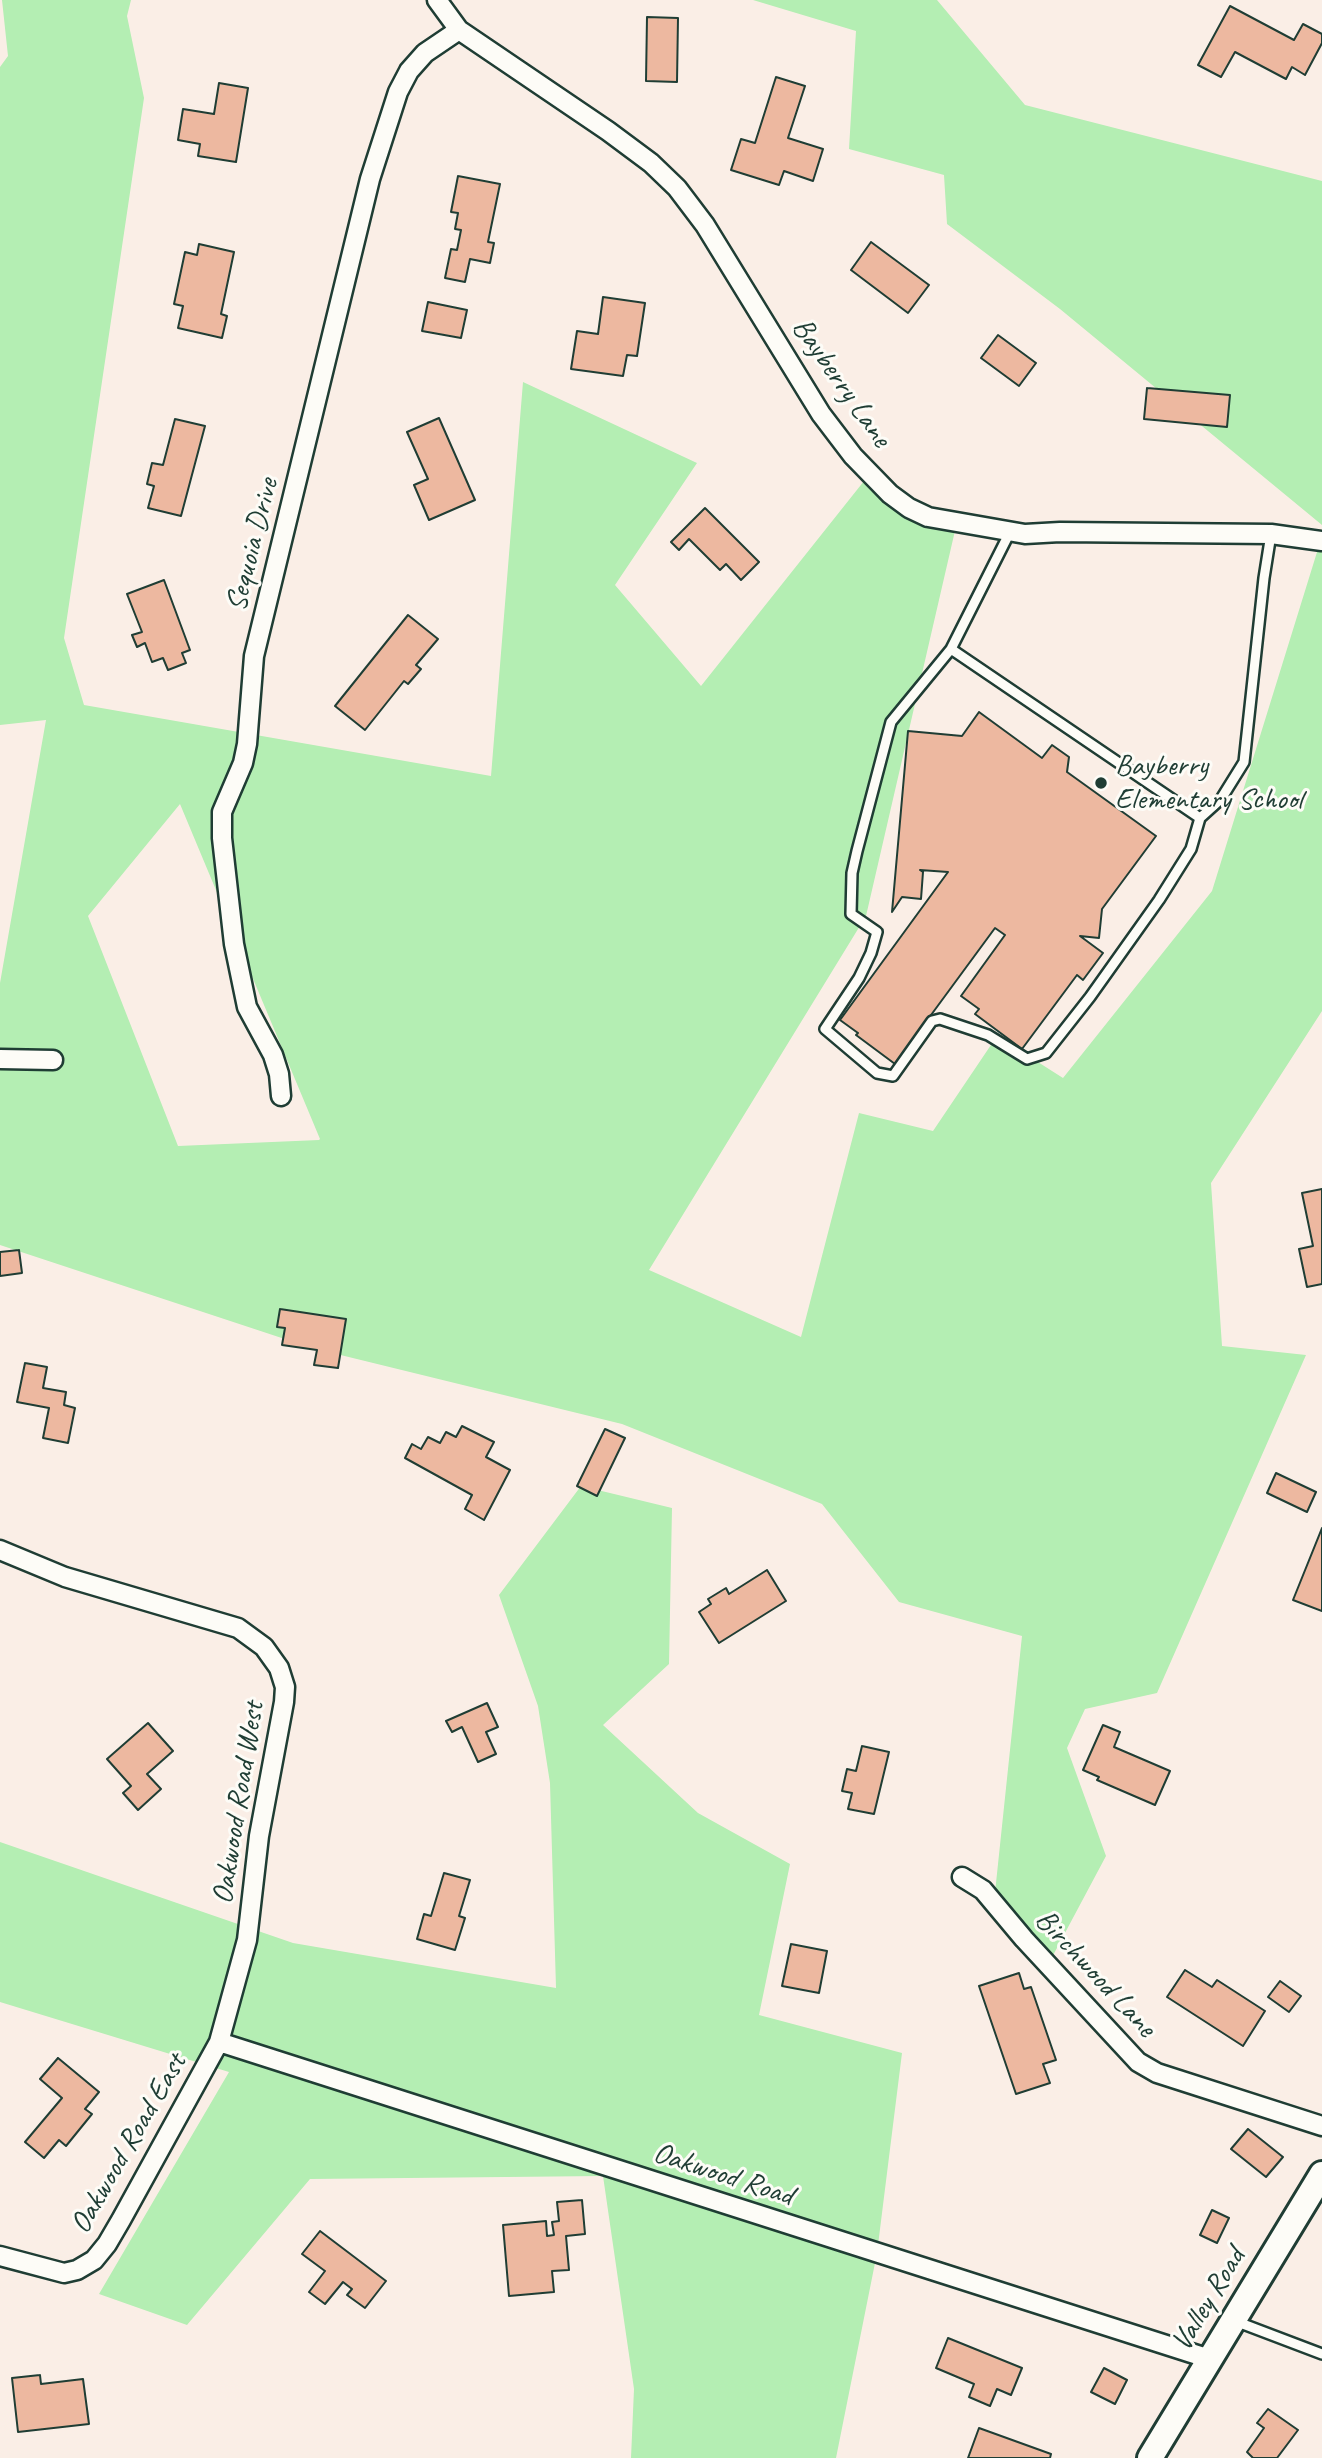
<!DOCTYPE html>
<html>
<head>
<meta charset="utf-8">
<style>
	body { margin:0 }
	canvas { display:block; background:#faeee6 }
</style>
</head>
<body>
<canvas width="1322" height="2458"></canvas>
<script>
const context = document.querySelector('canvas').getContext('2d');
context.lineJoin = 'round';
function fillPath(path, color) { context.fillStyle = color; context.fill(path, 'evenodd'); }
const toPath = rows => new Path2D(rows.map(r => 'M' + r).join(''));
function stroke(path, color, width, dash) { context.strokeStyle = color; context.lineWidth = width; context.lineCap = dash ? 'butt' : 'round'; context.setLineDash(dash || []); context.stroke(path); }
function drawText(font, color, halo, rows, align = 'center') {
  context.font = font + ' Caveat,sans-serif'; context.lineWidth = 6; context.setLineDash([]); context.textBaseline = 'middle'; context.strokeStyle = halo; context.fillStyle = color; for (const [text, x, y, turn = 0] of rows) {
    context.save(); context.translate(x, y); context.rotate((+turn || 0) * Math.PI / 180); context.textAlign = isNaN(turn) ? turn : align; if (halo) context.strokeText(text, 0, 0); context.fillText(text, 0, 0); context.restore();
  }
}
fillPath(toPath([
	[2,0,131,0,127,16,144,98,64,638,84,705,491,776,523,382,697,463,615,585,701,686,868,476,957,522,866,916,649,1270,801,1337,859,1113,933,1131,997,1036,1063,1078,1212,891,1322,536,1322,1011,1211,1183,1222,1346,1306,1355,1157,1693,1085,1709,1067,1748,1106,1856,1050,1961,994,1902,1022,1636,899,1602,822,1504,622,1424,312,1348,0,1245,0,983,46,720,0,725,0,67,8,56],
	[180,804,320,1139,319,1140,178,1146,88,916],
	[753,0,937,0,1025,105,1322,181,1322,525,1060,309,947,224,944,175,849,149,856,31],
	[581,1486,672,1508,669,1664,603,1725,698,1813,790,1864,759,2015,902,2053,877,2253,836,2458,631,2458,634,2389,603,2176,310,2179,187,2325,99,2294,229,2072,0,2002,0,1842,293,1943,556,1988,550,1783,538,1706,499,1595]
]), '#b4eeb3');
const building = toPath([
	[1230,6,1294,40,1303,24,1322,34,1322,43,1305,75,1292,67,1286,79,1235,52,1221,77,1198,65,1230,6],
	[647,17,678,18,677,82,646,81,647,17],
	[776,77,805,86,788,138,823,149,813,181,784,171,779,185,731,170,741,139,755,143,776,77],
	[219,83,248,88,236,162,198,156,200,144,178,140,183,109,214,114,219,83],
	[458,176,500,184,488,242,494,243,490,263,470,259,465,282,445,278,451,249,457,250,461,230,455,229,458,213,451,212,458,176],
	[871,242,929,285,908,313,851,270,871,242],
	[199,244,234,252,221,314,227,316,222,338,178,328,183,306,174,304,185,252,197,255,199,244],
	[603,297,645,303,637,356,627,355,623,376,571,369,577,331,598,334,603,297],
	[428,302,467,310,461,338,422,331,428,302],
	[998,335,1036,363,1019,386,981,358,998,335],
	[1147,388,1230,395,1227,427,1144,419,1147,388],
	[439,418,475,500,429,520,414,485,428,479,407,432,439,418],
	[175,419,205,426,181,516,148,508,154,486,147,484,152,463,163,465,175,419],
	[705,508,759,562,741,580,726,564,720,570,689,539,679,550,671,542,705,508],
	[164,580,190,650,182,653,186,663,168,670,163,658,152,662,145,643,137,647,132,635,142,632,127,594,164,580],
	[408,615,438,639,416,665,421,669,408,684,404,681,365,730,335,706,408,615],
	[979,712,1042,758,1052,745,1069,757,1067,772,1156,836,1102,909,1099,938,1080,936,1103,953,1083,980,1077,975,1022,1049,975,1014,979,1009,961,996,1005,935,995,928,895,1064,856,1035,858,1033,840,1020,948,872,920,870,923,872,921,899,902,897,892,912,908,731,962,736,979,712],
	[1322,1189,1322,1284,1307,1287,1299,1249,1313,1246,1302,1193,1322,1189],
	[19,1250,22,1273,0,1276,0,1252,19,1250],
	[280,1309,346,1319,338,1368,314,1365,317,1350,282,1345,285,1328,277,1327,280,1309],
	[25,1363,47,1367,43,1388,66,1392,64,1405,75,1408,68,1443,43,1438,49,1408,17,1402,25,1363],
	[462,1426,494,1442,486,1457,510,1470,484,1520,465,1509,472,1495,405,1458,412,1444,421,1449,428,1437,440,1443,446,1432,456,1437,462,1426],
	[605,1429,625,1438,597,1496,577,1486,605,1429],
	[1276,1473,1316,1492,1307,1512,1267,1493,1276,1473],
	[1322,1528,1322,1611,1293,1600,1322,1528],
	[767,1570,786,1601,719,1643,699,1612,711,1604,708,1599,726,1588,729,1594,767,1570],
	[487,1703,498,1727,486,1732,496,1754,478,1762,462,1727,452,1732,446,1721,487,1703],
	[148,1723,173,1751,147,1774,161,1789,138,1810,123,1793,131,1786,107,1759,148,1723],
	[1103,1725,1120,1732,1114,1747,1170,1771,1155,1805,1097,1780,1099,1777,1083,1770,1103,1725],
	[862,1746,889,1752,874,1814,848,1809,852,1793,842,1791,847,1769,856,1771,862,1746],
	[444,1873,470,1880,459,1916,465,1918,455,1950,417,1939,424,1914,431,1916,444,1873],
	[791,1944,827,1951,819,1993,782,1986,791,1944],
	[1185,1970,1212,1987,1217,1980,1265,2011,1243,2046,1167,1997,1185,1970],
	[1019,1973,1024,1989,1031,1987,1056,2060,1043,2064,1050,2083,1016,2094,979,1986,1019,1973],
	[1280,1981,1301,1996,1289,2012,1268,1997,1280,1981],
	[58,2058,99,2092,85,2109,92,2114,66,2146,59,2140,44,2158,25,2142,62,2098,40,2079,58,2058],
	[1248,2129,1283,2157,1266,2177,1231,2149,1248,2129],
	[582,2200,585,2234,566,2236,569,2270,552,2271,554,2292,509,2296,503,2225,546,2221,547,2236,554,2235,552,2222,559,2221,557,2202,582,2200],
	[1212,2210,1229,2218,1217,2243,1200,2235,1212,2210],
	[320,2231,386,2281,365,2308,347,2295,352,2289,343,2282,325,2304,309,2292,325,2271,302,2254,320,2231],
	[948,2338,1022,2368,1011,2395,997,2389,990,2406,969,2397,974,2384,936,2368,948,2338],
	[1104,2368,1127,2380,1115,2404,1091,2392,1104,2368],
	[40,2375,41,2384,83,2379,89,2424,18,2432,12,2378,40,2375],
	[1268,2409,1298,2430,1277,2458,1253,2458,1247,2452,1264,2428,1257,2423,1268,2409],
	[979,2428,1051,2454,1050,2458,968,2458,979,2428]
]);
fillPath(building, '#edb8a0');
stroke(building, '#1f3d34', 2);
const service = toPath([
	[1010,532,951,649,891,722,857,851,852,873,851,914,877,932,871,953,859,978,825,1029,877,1073,893,1076,932,1021,940,1019,988,1035,1027,1059,1046,1053,1090,997,1159,900,1191,849,1200,818,1221,799,1244,762,1264,578,1271,534],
	[951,649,1200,818],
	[1235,2321,1322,2354]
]);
const minor = toPath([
	[437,0,459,30,608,131,651,163,677,188,705,225,821,414,853,456,890,494,909,508,928,517,1025,534,1060,532,1271,534,1322,541],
	[0,1059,53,1060],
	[281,1096,279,1074,273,1055,247,1007,234,944,222,838,222,812,243,763,247,744,254,656,370,179,398,92,409,71,425,53,459,30],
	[0,1550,65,1577,238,1628,264,1647,279,1668,285,1687,284,1702,259,1836,247,1940,219,2042,121,2220,107,2244,94,2260,77,2270,64,2273,0,2256],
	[962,1877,983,1890,1024,1939,1138,2062,1157,2073,1322,2126],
	[219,2042,1210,2359]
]);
const secondary = toPath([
	[1150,2458,1322,2174]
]);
stroke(service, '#1f3d34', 14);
stroke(minor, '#1f3d34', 23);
stroke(secondary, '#1f3d34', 30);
stroke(service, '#fdfcf7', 9);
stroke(minor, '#fdfcf7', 18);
stroke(secondary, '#fdfcf7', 24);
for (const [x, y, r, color] of [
	[1101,783,7,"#1f3d34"]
]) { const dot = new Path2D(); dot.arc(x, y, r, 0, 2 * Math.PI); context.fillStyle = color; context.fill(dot); stroke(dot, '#fdfcf7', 2.5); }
drawText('30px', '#1f3d34', '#fdfcf7', [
	["Bayberry Lane",841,383,55],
	["Sequoia Drive",253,545,-76],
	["Oakwood Road West",239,1803,-81],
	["Birchwood Lane",1095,1974,47],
	["Oakwood Road East",129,2144,-60],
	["Oakwood Road",723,2175,18],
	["Valley Road",1209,2300,-59]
]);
drawText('30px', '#1f3d34', '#fdfcf7', [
	["Bayberry",1115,766],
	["Elementary School",1115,800]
], 'left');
</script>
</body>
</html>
